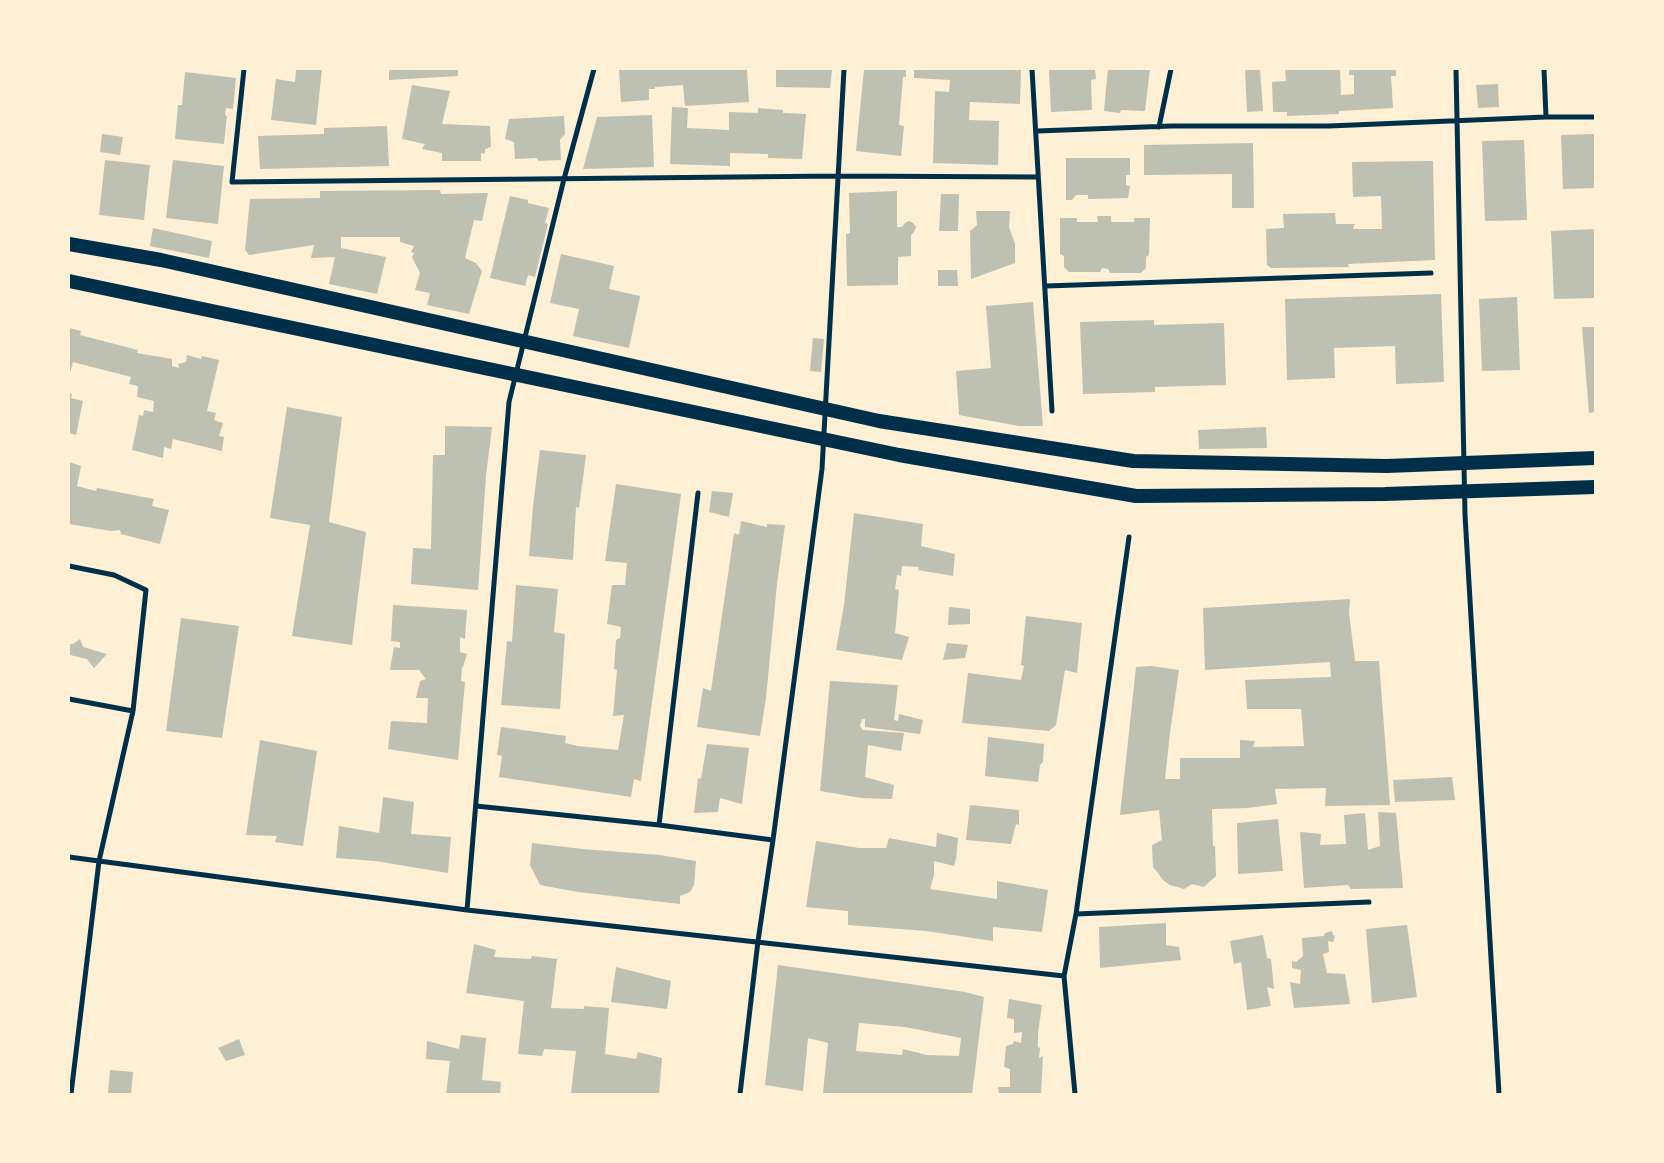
<!DOCTYPE html>
<html>
<head>
<meta charset="utf-8">
<style>
	body { margin:0 }
	#map { position:relative; width:1664px; height:1163px; overflow:hidden; background:#fdf0d5; font-family:Quicksand,sans-serif }
	canvas { display:block }
	.frame { position:absolute; inset:0; border:70px solid #fdf0d5; pointer-events:none }
</style>
</head>
<body>
<div id="map">
<canvas width="1664" height="1163"></canvas>
<div class="frame"></div>
</div>
<script>
const context = document.querySelector('canvas').getContext('2d');
context.lineJoin = 'round';
function fillPath(path, color) { context.fillStyle = color; context.fill(path, 'evenodd'); }
const toPath = rows => new Path2D(rows.map(r => 'M' + r).join(''));
function stroke(path, color, width, dash) { context.strokeStyle = color; context.lineWidth = width; context.lineCap = dash ? 'butt' : 'round'; context.setLineDash(dash || []); context.stroke(path); }
fillPath(toPath([
	[322,69,316,125,271,120,276,79,295,82,296,70],
	[389,69,458,69,458,76,389,80],
	[619,69,747,69,749,102,685,106,683,85,655,87,655,89,649,89,649,100,621,102],
	[776,69,832,69,830,88,776,87],
	[864,69,906,69,906,77,903,77,899,125,904,126,901,156,856,151],
	[914,69,1021,69,1020,104,970,102,969,120,999,121,998,165,933,163,935,91,949,92,950,80,914,78],
	[1049,69,1095,69,1096,79,1091,80,1092,110,1051,112],
	[1108,69,1150,69,1145,111,1121,110,1120,113,1104,111],
	[1245,69,1260,69,1263,111,1247,112],
	[1285,69,1340,69,1341,95,1354,94,1354,75,1349,75,1349,69,1396,69,1396,76,1391,76,1393,108,1339,111,1339,114,1287,116,1287,112,1273,112,1272,82,1286,81],
	[185,72,236,78,233,109,226,108,225,115,227,116,224,144,175,139,178,105,182,105],
	[1498,84,1499,107,1478,108,1476,85],
	[412,85,450,91,442,124,490,126,491,147,485,149,485,154,481,153,481,161,442,161,442,153,422,149,425,144,402,139],
	[672,107,688,108,687,128,729,130,729,112,758,113,758,108,783,110,783,113,806,114,802,159,768,158,768,154,730,153,730,166,670,164],
	[652,115,654,167,583,169,597,117],
	[564,116,565,134,560,140,561,160,538,161,537,158,515,159,514,142,505,139,509,119],
	[387,126,389,166,260,169,258,136,324,134,324,128],
	[102,134,123,137,120,155,100,152],
	[1595,134,1595,188,1563,189,1561,135],
	[1524,140,1527,220,1485,221,1482,141],
	[1253,143,1254,208,1232,208,1232,174,1144,175,1144,145],
	[1066,158,1130,158,1130,175,1126,175,1126,185,1130,186,1128,198,1088,199,1088,195,1076,195,1072,200,1066,200],
	[105,160,150,165,144,220,99,215],
	[173,160,224,166,218,224,166,218],
	[1433,161,1435,260,1348,264,1349,267,1271,268,1267,265,1266,229,1284,228,1283,214,1335,213,1336,224,1355,224,1353,229,1382,229,1381,196,1353,197,1352,162],
	[440,190,441,194,488,193,482,221,474,220,465,258,476,263,482,271,469,314,427,305,430,293,415,290,420,273,412,257,414,253,411,252,414,246,400,242,400,237,341,237,341,248,386,257,377,294,329,284,335,257,311,258,314,245,249,255,245,250,250,199,320,198,320,191],
	[897,191,897,227,902,227,905,223,909,221,913,223,916,227,914,232,911,235,911,256,898,257,898,285,847,286,846,234,850,233,849,193],
	[941,194,959,194,958,231,939,231],
	[510,196,528,200,528,203,549,208,545,223,548,224,535,277,528,275,525,286,490,278],
	[976,211,1010,211,1009,227,1015,244,1015,263,971,279,970,231,977,225],
	[1097,216,1111,216,1111,222,1134,222,1134,218,1150,218,1149,255,1146,257,1146,268,1141,273,1110,273,1108,269,1102,268,1100,272,1069,272,1064,267,1064,256,1060,254,1060,218,1077,218,1077,222,1098,222],
	[153,228,212,241,209,258,150,246],
	[1595,229,1595,298,1554,299,1551,231],
	[561,254,614,266,609,289,640,296,629,348,573,336,579,309,550,303],
	[938,270,957,270,958,286,938,286],
	[1441,294,1444,382,1396,384,1395,346,1334,348,1335,378,1287,380,1285,299],
	[1517,297,1520,370,1482,371,1479,299],
	[1033,302,1043,426,1019,426,959,415,956,371,991,368,986,306],
	[1154,320,1154,325,1224,323,1226,385,1155,387,1155,392,1083,394,1080,322],
	[1582,327,1595,327,1595,412,1589,413],
	[69,328,81,331,80,335,138,350,137,353,172,359,172,366,179,368,178,364,186,362,187,355,201,359,202,356,219,360,207,411,216,413,214,420,223,423,219,436,224,437,222,451,173,439,171,449,164,447,163,458,132,450,139,415,143,416,144,410,153,412,154,401,137,397,138,386,129,384,131,377,73,362,69,377],
	[813,338,824,339,821,372,810,371],
	[69,393,72,394,71,398,83,401,76,435,69,433],
	[287,407,342,417,329,522,366,532,352,645,292,636,310,525,270,518],
	[445,426,492,427,486,476,478,590,411,584,413,548,431,549,433,455,445,455],
	[1266,427,1267,448,1199,449,1198,430],
	[540,450,586,455,579,508,576,507,573,560,529,556,533,506],
	[69,462,81,466,77,486,96,491,97,488,154,499,152,506,169,510,160,544,121,534,120,530,111,531,69,524],
	[616,484,681,494,641,781,634,779,631,797,499,777,502,756,497,755,501,727,566,736,565,743,578,746,618,750,624,715,613,716,617,670,614,669,616,640,620,638,621,627,607,624,612,585,625,585,627,563,605,561],
	[712,491,733,493,729,517,709,512],
	[854,513,923,524,921,546,955,554,953,576,918,570,919,567,902,566,901,576,897,575,895,589,899,590,895,633,909,637,902,660,836,650,844,605],
	[741,521,767,527,767,524,785,525,777,584,766,698,760,736,697,727,703,688,711,691,734,533,739,535],
	[516,585,558,589,554,632,565,634,560,709,501,705,507,641,512,642],
	[1350,599,1349,613,1355,661,1379,661,1390,805,1325,806,1326,788,1275,789,1277,804,1248,808,1212,809,1213,846,1215,846,1216,876,1204,887,1192,884,1184,889,1170,885,1164,881,1153,867,1152,845,1162,840,1159,810,1120,815,1136,667,1151,666,1179,670,1170,733,1165,779,1180,779,1180,758,1240,758,1240,740,1255,741,1253,747,1304,746,1301,709,1247,709,1245,680,1331,677,1330,662,1205,670,1203,608],
	[393,605,467,610,465,639,460,637,460,652,467,654,463,667,462,667,461,681,465,682,458,760,388,749,391,721,427,723,428,698,416,698,420,681,426,679,419,670,390,670,394,647,400,648,400,642,391,641],
	[949,607,970,609,970,624,948,625],
	[1026,616,1082,623,1077,673,1065,670,1056,725,1049,731,962,723,968,673,1021,680,1024,666,1021,665],
	[181,618,239,626,222,738,166,731],
	[80,639,83,647,107,654,94,668,87,659,70,655,69,657,69,644,73,644],
	[947,643,968,645,965,658,943,660],
	[830,681,898,685,894,720,898,721,899,714,923,720,920,734,865,727,865,719,862,719,860,726,863,730,904,733,901,751,868,745,865,777,894,785,892,799,861,798,820,791],
	[988,737,1044,744,1043,762,1040,765,1038,782,985,776],
	[260,740,317,751,303,846,275,842,277,836,246,835],
	[707,744,749,748,742,804,720,798,718,812,694,813,698,778,701,779],
	[1452,777,1455,800,1395,802,1393,780],
	[383,797,414,802,411,834,451,837,448,873,375,861,336,858,339,826,379,833],
	[970,805,1019,810,1019,825,1016,824,1011,844,966,840],
	[1378,812,1396,813,1403,888,1351,889,1348,885,1304,888,1300,832,1321,834,1320,845,1346,844,1344,815,1365,813,1368,850,1380,846],
	[1278,819,1283,871,1238,874,1237,823],
	[937,833,958,838,956,859,954,866,934,861,934,875,930,889,997,899,997,881,1048,890,1042,932,993,927,993,941,926,931,848,925,848,911,806,907,816,841,859,848,886,848,889,838,936,847],
	[532,843,582,849,660,855,696,861,694,885,690,892,680,896,680,904,578,892,540,885,530,865],
	[1166,923,1166,945,1179,947,1181,960,1100,968,1099,927],
	[1407,925,1417,997,1372,1003,1366,929],
	[1332,931,1333,935,1335,936,1333,942,1328,941,1329,952,1323,954,1327,973,1345,974,1350,1004,1294,1008,1290,982,1300,984,1301,970,1292,968,1292,961,1296,962,1303,956,1302,938,1324,936,1325,933],
	[1263,935,1267,958,1271,959,1274,989,1267,987,1271,1006,1247,1010,1241,962,1234,964,1230,941],
	[474,944,496,950,494,957,531,959,532,956,557,959,551,1008,584,1009,584,1006,609,1008,605,1054,636,1059,638,1052,662,1058,659,1094,580,1094,571,1093,576,1051,544,1049,542,1056,518,1054,524,1001,466,993],
	[778,965,965,992,984,997,972,1094,833,1094,823,1093,828,1043,808,1038,803,1091,765,1085],
	[859,1023,905,1027,961,1038,959,1056,927,1055,903,1049,902,1055,856,1051],
	[616,967,671,981,667,1009,611,1002],
	[1009,999,1042,1005,1038,1033,1038,1047,1040,1048,1039,1058,1043,1056,1041,1094,999,1094,998,1087,1010,1087,1010,1069,1004,1067,1006,1046,1013,1044,1014,1041,1021,1043,1022,1032,1014,1033,1014,1019,1007,1018],
	[461,1035,486,1038,482,1080,501,1082,500,1094,446,1094,450,1061,426,1059,427,1041,459,1049],
	[239,1039,245,1055,226,1061,218,1048],
	[110,1070,133,1072,131,1094,108,1093]
]), '#bec0b2');
stroke(toPath([
	[244,69,232,182,837,176,1038,177],
	[1032,69,1052,411],
	[1456,69,1465,515,1499,1094],
	[1544,69,1546,117],
	[1159,127,1171,69],
	[1037,131,1171,126,1329,126,1546,117,1595,117],
	[1046,286,1431,273],
	[69,566,114,575,146,590,133,711,99,861,71,1094],
	[69,699,133,711],
	[476,806,659,825,773,840],
	[659,825,698,493],
	[69,857,467,910,1064,976],
	[467,910,509,402,564,179,594,69],
	[1076,914,1369,902],
	[740,1094,758,941,773,840,822,469,844,69],
	[1075,1094,1064,976,1076,914,1129,537]
]), '#003049', 5);
stroke(toPath([
	[69,244,161,260,879,421,1133,461,1387,466,1595,458],
	[69,281,899,455,1136,496,1385,494,1595,487]
]), '#003049', 14);
</script>
</body>
</html>
